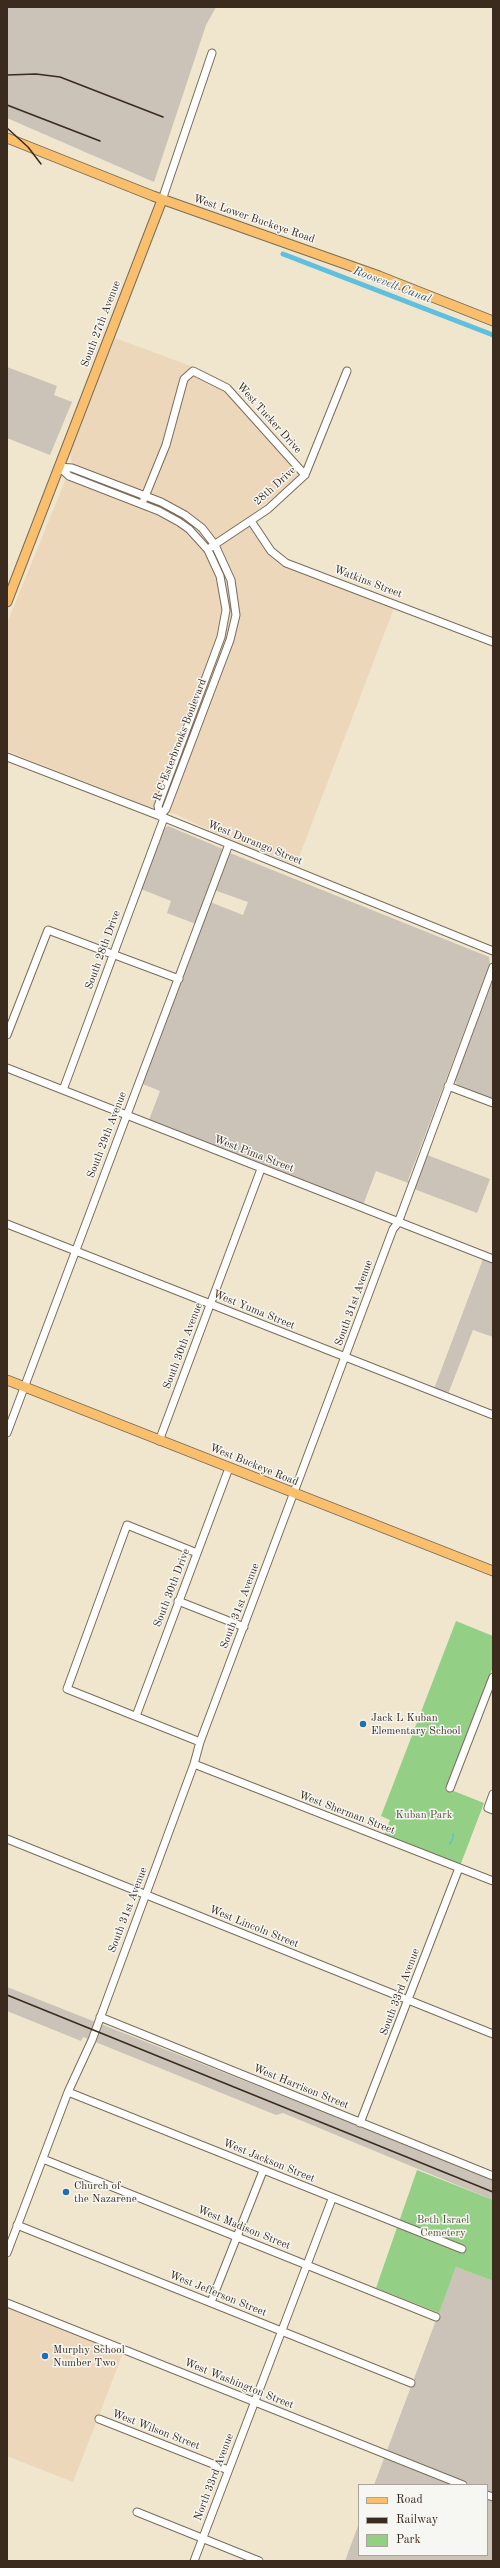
<!DOCTYPE html>
<html>
<head>
<meta charset="utf-8">
<style>
	body { margin:0 }
	#map { position:relative; width:500px; height:2568px; overflow:hidden; background:#efe6cd; font-family:"Old Standard TT",serif }
	canvas { display:block }
	.frame { position:absolute; inset:0; border:8px solid #3b2a1e; pointer-events:none }
	.legend { position:absolute; left:358px; top:2484px; width:130px; height:72px; box-sizing:border-box; background:#f6f6f2; border:1px solid #aba49d; margin:0; padding:5px 7px; list-style:none; font-size:12px; color:#3b2a1e }
	.legend li { display:flex; align-items:center; gap:8px; height:20px }
	.legend b { width:20px; border:1px solid #aba49d }
</style>
</head>
<body>
<div id="map">
<canvas width="500" height="2568"></canvas>
<div class="frame"></div>
<ul class="legend">
<li><b style="height:5px;background:#f9bf6d"></b>Road</li>
<li><b style="height:5px;background:#3b2a1e"></b>Railway</li>
<li><b style="height:11px;background:#93d086"></b>Park</li>
</ul>
</div>
<script>
const context = document.querySelector('canvas').getContext('2d');
context.lineJoin = 'round';
function fillPath(path, color) { context.fillStyle = color; context.fill(path, 'evenodd'); }
const toPath = rows => new Path2D(rows.map(r => 'M' + r).join(''));
function stroke(path, color, width, dash) { context.strokeStyle = color; context.lineWidth = width; context.lineCap = dash ? 'butt' : 'round'; context.setLineDash(dash || []); context.stroke(path); }
function drawText(font, color, halo, rows, align = 'center') {
  context.font = font + ' "Old Standard TT",serif'; context.lineWidth = 3; context.setLineDash([]); context.textBaseline = 'middle'; context.strokeStyle = halo; context.fillStyle = color; for (const [text, x, y, turn = 0] of rows) {
    context.save(); context.translate(x, y); context.rotate((+turn || 0) * Math.PI / 180); context.textAlign = isNaN(turn) ? turn : align; if (halo) context.strokeText(text, 0, 0); context.fillText(text, 0, 0); context.restore();
  }
}
fillPath(toPath([
	[115,338,204,371,225,382,236,391,304,469,284,490,245,519,271,556,285,566,394,608,296,865,224,837,175,814,147,806,7,751,7,623,72,464,70,452],
	[7,2308,123,2353,73,2482,7,2456]
]), '#ecd7ba');
fillPath(toPath([
	[7,7,216,7,206,25,154,182,7,118],
	[7,367,57,386,54,395,72,402,50,455,7,438],
	[168,826,223,849,196,924,167,913,171,901,141,889,164,829],
	[230,853,489,957,490,963,408,1180,411,1184,376,1171,363,1205,149,1120,160,1091,140,1083,210,902,243,915,248,902,214,890],
	[493,980,493,1099,457,1085,455,1080],
	[427,1155,490,1179,477,1213,414,1189],
	[483,1259,493,1263,493,1337,473,1330,448,1394,434,1389],
	[7,1987,493,2179,493,2200,283,2113,276,2115,83,2037,81,2041,7,2011],
	[456,2267,493,2281,493,2561,345,2561,359,2523,359,2555,487,2555,487,2485,374,2485]
]), '#cbc2b8');
fillPath(toPath([
	[456,1621,493,1636,493,1667,446,1788,484,1803,460,1866,384,1836,390,1820,381,1816],
	[417,2170,493,2200,493,2281,456,2267,439,2313,376,2288]
]), '#93d086');
stroke(toPath([
	[453,1837,453,1834],
	[450,1844,453,1838]
]), '#5fbfde', 1.5);
stroke(toPath([
	[283,254,493,335]
]), '#5fbfde', 5);
const minor = toPath([
	[162,200,212,53],
	[59,467,72,468,161,502,185,515,202,528,215,545,231,580,236,615,230,640,166,809,160,816],
	[59,467,69,476,159,511,179,522,189,529,208,550,220,576,226,610,221,637,158,806,160,816],
	[144,499,166,445,184,379,193,371,227,388,305,475],
	[251,521,271,551,286,563,493,642],
	[211,547,268,509,305,475,347,371],
	[7,757,160,816,493,951],
	[7,1035,48,930,179,979],
	[7,1068,493,1259],
	[448,1086,493,1103],
	[63,1090,164,818],
	[7,1224,493,1415],
	[7,1433,229,844],
	[159,1441,261,1169],
	[197,1553,127,1525,67,1689,200,1742],
	[178,1601,244,1627],
	[136,1716,229,1468],
	[194,1764,493,1881],
	[450,1788,493,1677],
	[493,1794,488,1808,493,1810],
	[7,1839,493,2034],
	[100,2017,493,2176],
	[68,2092,462,2249],
	[360,2123,459,1868],
	[43,2159,436,2317],
	[17,2225,411,2383],
	[7,2253,68,2092,92,2040,194,1764,200,1742,393,1229,398,1223,493,967],
	[211,2302,263,2171],
	[7,2303,463,2485],
	[99,2419,228,2470],
	[487,2495,493,2497],
	[137,2512,259,2561],
	[194,2561,332,2199]
]);
const major = toPath([
	[7,138,153,196,379,276,493,321],
	[7,602,162,200],
	[7,1380,493,1571]
]);
stroke(minor, '#7a6c5b', 9);
stroke(major, '#7a6c5b', 11);
stroke(minor, '#fff', 7);
stroke(major, '#f9bf6d', 9);
stroke(toPath([
	[7,75,36,74,60,77,163,117],
	[7,105,100,141],
	[7,128,28,147,41,164],
	[7,1995,493,2192]
]), '#3b2a1e', 1.5);
for (const [x, y, r, color] of [
	[363,1724,4,"#1f6fb2"],
	[66,2192,4,"#1f6fb2"],
	[45,2356,4,"#1f6fb2"]
]) { const dot = new Path2D(); dot.arc(x, y, r, 0, 2 * Math.PI); context.fillStyle = color; context.fill(dot); stroke(dot, '#f6f6f2', 1.5); }
drawText('11px', '#3b2a1e', '#f6f6f2', [
	["West Lower Buckeye Road",254,219,19],
	["South 27th Avenue",101,324,-69],
	["West Tucker Drive",269,418,48],
	["28th Drive",275,486,-42],
	["Watkins Street",368,582,21],
	["R C Esterbrooks Boulevard",180,740,-69],
	["West Durango Street",255,843,22],
	["South 28th Drive",103,950,-70],
	["South 29th Avenue",107,1135,-69],
	["West Pima Street",254,1154,21],
	["South 31st Avenue",354,1303,-70],
	["West Yuma Street",254,1310,22],
	["South 30th Avenue",183,1346,-69],
	["West Buckeye Road",254,1465,22],
	["South 30th Drive",172,1588,-69],
	["South 31st Avenue",240,1606,-69],
	["West Sherman Street",347,1813,21],
	["South 31st Avenue",128,1910,-69],
	["West Lincoln Street",254,1927,22],
	["South 33rd Avenue",400,1992,-69],
	["West Harrison Street",301,2087,22],
	["West Jackson Street",269,2161,22],
	["West Madison Street",244,2228,22],
	["West Jefferson Street",218,2294,22],
	["West Washington Street",239,2384,22],
	["West Wilson Street",156,2430,21],
	["North 33rd Avenue",214,2477,-69]
]);
drawText('11px', '#3b2a1e', '#f6f6f2', [
	["Jack L Kuban",371,1718],
	["Elementary School",371,1731],
	["Church of",74,2186],
	["the Nazarene",74,2199],
	["Murphy School",53,2350],
	["Number Two",53,2363]
], 'left');
drawText('11px', '#515438', '#f6f6f2', [
	["Kuban Park",424,1815],
	["Beth Israel",443,2220],
	["Cemetery",443,2233]
]);
drawText('italic 12px', '#465758', '#f6f6f2', [
	["Roosevelt Canal",392,285,21]
]);
</script>
</body>
</html>
